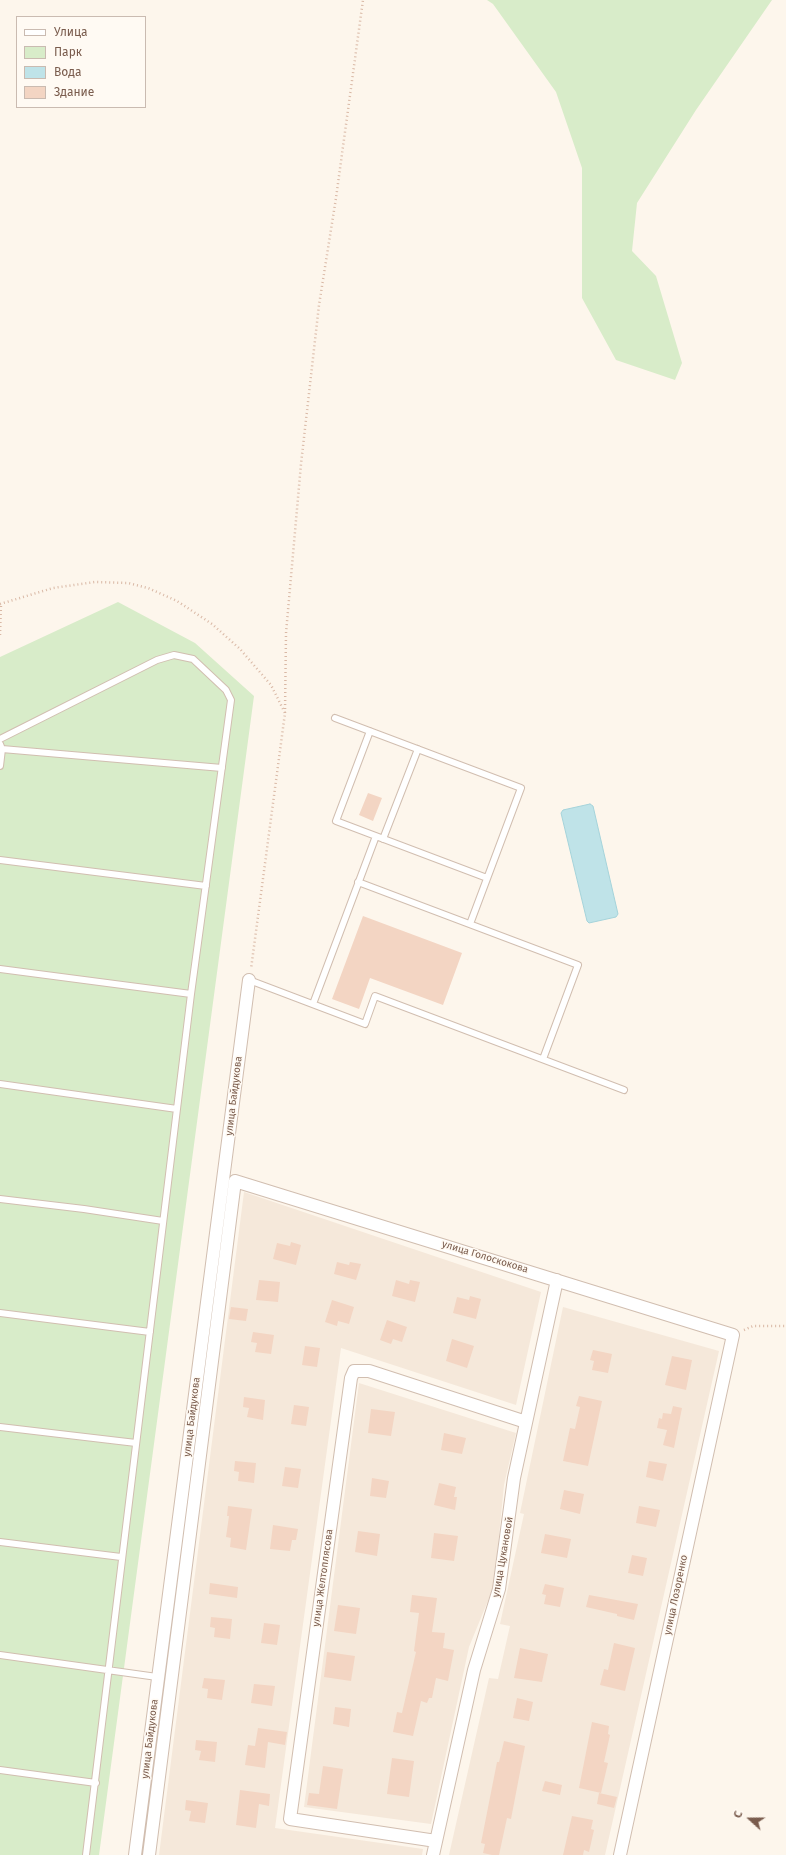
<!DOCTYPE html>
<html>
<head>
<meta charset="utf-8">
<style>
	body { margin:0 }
	#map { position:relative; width:786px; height:1855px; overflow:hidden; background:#fdf6ec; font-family:"Fira Sans",sans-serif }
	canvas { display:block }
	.legend { position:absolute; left:16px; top:16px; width:130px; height:92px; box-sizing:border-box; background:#fffaf3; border:1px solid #cabbb1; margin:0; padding:5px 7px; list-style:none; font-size:12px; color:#7a5c4d }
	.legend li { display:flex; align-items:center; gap:8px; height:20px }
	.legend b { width:20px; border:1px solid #cabbb1 }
	.north { position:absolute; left:730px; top:1799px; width:40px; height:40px; -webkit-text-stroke:3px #fffaf3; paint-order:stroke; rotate:291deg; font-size:11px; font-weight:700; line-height:16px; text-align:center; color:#7a5c4d }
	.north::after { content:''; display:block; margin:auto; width:14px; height:18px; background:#7a5c4d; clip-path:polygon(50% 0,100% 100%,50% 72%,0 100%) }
</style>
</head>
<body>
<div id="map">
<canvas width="786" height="1855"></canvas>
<ul class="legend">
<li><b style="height:5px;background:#fff"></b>Улица</li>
<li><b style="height:11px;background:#d8ecc9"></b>Парк</li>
<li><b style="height:11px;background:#bfe3e8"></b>Вода</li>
<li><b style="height:11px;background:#f3d5c3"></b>Здание</li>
</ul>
<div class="north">С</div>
</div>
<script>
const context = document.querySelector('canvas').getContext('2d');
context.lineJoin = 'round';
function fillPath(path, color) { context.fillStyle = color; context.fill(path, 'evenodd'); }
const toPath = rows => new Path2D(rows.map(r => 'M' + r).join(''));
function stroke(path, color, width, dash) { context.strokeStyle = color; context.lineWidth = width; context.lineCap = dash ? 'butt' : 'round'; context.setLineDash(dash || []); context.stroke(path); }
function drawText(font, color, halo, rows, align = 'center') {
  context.font = font + ' "Fira Sans",sans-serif'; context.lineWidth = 3; context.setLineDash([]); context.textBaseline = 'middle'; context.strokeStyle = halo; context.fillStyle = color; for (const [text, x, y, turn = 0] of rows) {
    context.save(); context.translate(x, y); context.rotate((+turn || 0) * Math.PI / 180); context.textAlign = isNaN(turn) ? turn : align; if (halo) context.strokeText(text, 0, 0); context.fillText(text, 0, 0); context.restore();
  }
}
fillPath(toPath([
	[244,1192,541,1292,516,1405,341,1348,275,1828,423,1849,422,1855,159,1855],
	[563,1307,719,1351,605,1855,449,1855,489,1678,498,1679,510,1626,500,1624,524,1514,520,1513],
	[359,1383,516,1433,504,1485,494,1586,469,1647,431,1824,304,1807]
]), '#f5e8da');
fillPath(toPath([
	[487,0,772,0,696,110,637,203,632,251,656,276,682,363,675,380,616,360,582,298,582,168,556,92,493,4],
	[118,602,195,643,254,696,99,1855,0,1855,0,657]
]), '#d8ecc9');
const water = toPath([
	[590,804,593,806,618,914,616,917,589,923,587,921,561,813,563,810,590,804]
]);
fillPath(water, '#bfe3e8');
stroke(water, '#a5d3da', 1);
fillPath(toPath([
	[368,793,382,798,373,821,359,815],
	[363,916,462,953,443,1005,370,978,359,1009,332,999],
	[291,1242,301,1245,296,1265,273,1259,277,1243,290,1246],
	[337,1262,349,1265,350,1262,361,1264,356,1280,334,1274],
	[259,1280,280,1282,278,1302,256,1300],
	[396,1280,409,1284,410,1280,420,1282,415,1302,392,1296],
	[470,1296,481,1299,476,1319,453,1313,457,1297,469,1300],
	[332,1300,354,1307,349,1324,338,1321,337,1326,325,1322],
	[231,1307,248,1309,246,1321,229,1319],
	[387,1320,407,1327,402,1342,393,1339,391,1344,380,1340],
	[253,1332,274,1335,271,1354,255,1352,257,1343,251,1342],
	[452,1339,474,1346,467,1368,446,1361],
	[305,1346,320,1348,317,1367,302,1365],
	[593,1350,612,1354,608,1373,592,1370,594,1361,590,1360],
	[672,1356,692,1360,686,1390,665,1385],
	[579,1396,602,1401,588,1466,563,1461,570,1428,575,1429,580,1407,576,1406],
	[244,1397,265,1400,263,1420,247,1417,249,1408,243,1407],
	[294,1405,309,1407,306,1426,291,1424],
	[673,1406,682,1408,674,1448,663,1445,667,1430,657,1428,659,1418,662,1419,663,1413,671,1414],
	[371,1409,395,1412,391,1436,368,1433],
	[444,1433,466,1438,462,1454,441,1450],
	[235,1461,256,1463,254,1483,238,1481,239,1472,234,1471],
	[649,1461,667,1464,663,1481,646,1477],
	[285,1467,301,1469,298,1488,282,1486],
	[372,1478,389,1481,386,1498,370,1496],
	[439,1483,456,1487,454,1497,457,1497,455,1510,434,1505],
	[564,1490,584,1494,580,1514,560,1509],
	[228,1506,252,1509,246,1550,230,1547,231,1538,226,1537,229,1516,227,1516],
	[639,1506,660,1510,656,1527,636,1523],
	[273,1525,298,1529,296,1540,292,1540,290,1551,270,1549],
	[358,1531,380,1534,377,1556,355,1552],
	[434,1533,458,1536,454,1561,431,1558],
	[545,1534,571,1539,567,1558,541,1553],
	[632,1555,647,1558,643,1576,628,1573],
	[210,1583,238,1587,237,1598,209,1594],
	[545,1584,564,1588,560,1607,544,1604,546,1595,542,1594],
	[412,1595,437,1598,432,1632,445,1633,443,1648,454,1650,448,1681,436,1678,432,1698,429,1698,427,1703,421,1701,413,1736,393,1732,397,1712,402,1713,416,1652,414,1651,419,1613,410,1612],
	[589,1595,638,1604,634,1620,617,1616,617,1614,586,1607],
	[338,1605,360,1608,356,1634,334,1631],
	[211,1617,232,1619,230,1639,214,1637,215,1628,210,1627],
	[264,1623,280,1625,277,1645,261,1643],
	[614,1643,635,1648,625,1691,600,1685,604,1669,608,1670],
	[520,1648,548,1654,542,1682,514,1678],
	[327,1652,355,1656,351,1681,324,1677],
	[204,1678,225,1680,222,1700,207,1698,208,1689,202,1688],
	[254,1684,275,1686,272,1706,251,1703],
	[517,1698,533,1702,529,1721,513,1718],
	[335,1707,351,1709,349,1727,333,1724],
	[592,1722,609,1726,608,1734,610,1735,604,1762,608,1763,601,1793,579,1788],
	[258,1728,287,1732,285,1745,268,1742,265,1768,245,1765,248,1745,255,1746],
	[196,1740,217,1742,215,1762,199,1760,201,1751,195,1750],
	[504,1741,525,1746,511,1819,507,1818,499,1855,492,1855,483,1853,485,1844,481,1843,497,1762,499,1762],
	[392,1758,414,1761,409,1797,387,1794],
	[323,1766,343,1769,337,1809,307,1805,309,1793,319,1794],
	[545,1781,562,1785,560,1795,542,1791],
	[240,1790,270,1794,269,1806,259,1804,256,1828,236,1825],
	[599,1793,617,1797,614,1808,597,1804],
	[186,1800,208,1803,205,1823,189,1821,191,1811,185,1810],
	[572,1816,593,1820,591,1829,594,1830,589,1852,584,1850,583,1855,563,1855]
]), '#f3d5c3');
const lane = toPath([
	[335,718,521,788,470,924],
	[370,731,336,821,487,878],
	[0,739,157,660,174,655,193,659,226,690,231,700,191,994,86,1855],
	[0,744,2,749,0,766],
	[2,749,222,768],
	[383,839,418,749],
	[0,860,206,886],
	[358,882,578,965,543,1059],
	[0,969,191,994],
	[249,980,365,1024,375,996,624,1090],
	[313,1004,376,836],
	[0,1084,177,1109],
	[0,1199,84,1209,163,1221],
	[0,1313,150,1332],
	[0,1427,136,1443],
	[0,1542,121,1557],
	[0,1655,157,1677],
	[0,1770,96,1783]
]);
const street = toPath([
	[436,1841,290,1819,351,1378,354,1371,369,1371,526,1422],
	[135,1855,249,980],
	[149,1855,235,1181,733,1335,620,1855],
	[433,1855,474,1670,499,1589,514,1478,557,1280]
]);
stroke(lane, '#d1beb0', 8);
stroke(street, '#d1beb0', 14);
stroke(toPath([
	[0,604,53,588,95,582,128,583,148,588,177,601,212,624,240,649,271,685,285,713,251,969],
	[0,635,1,604],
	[285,713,286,633,301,464,319,305,336,198,363,0],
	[744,1330,753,1326,786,1326]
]), '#d9b8a5', 2.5, [1, 3]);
stroke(lane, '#fff', 6);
stroke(street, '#fff', 12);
drawText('10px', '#7a5c4d', '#fffaf3', [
	["улица Байдукова",234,1096,-83],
	["улица Голоскокова",485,1257,17],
	["улица Байдукова",192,1417,-83],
	["улица Цукановой",503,1557,-80],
	["улица Желтоплясова",323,1578,-82],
	["улица Лозоренко",676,1595,-78],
	["улица Байдукова",150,1739,-83]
]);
</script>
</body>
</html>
